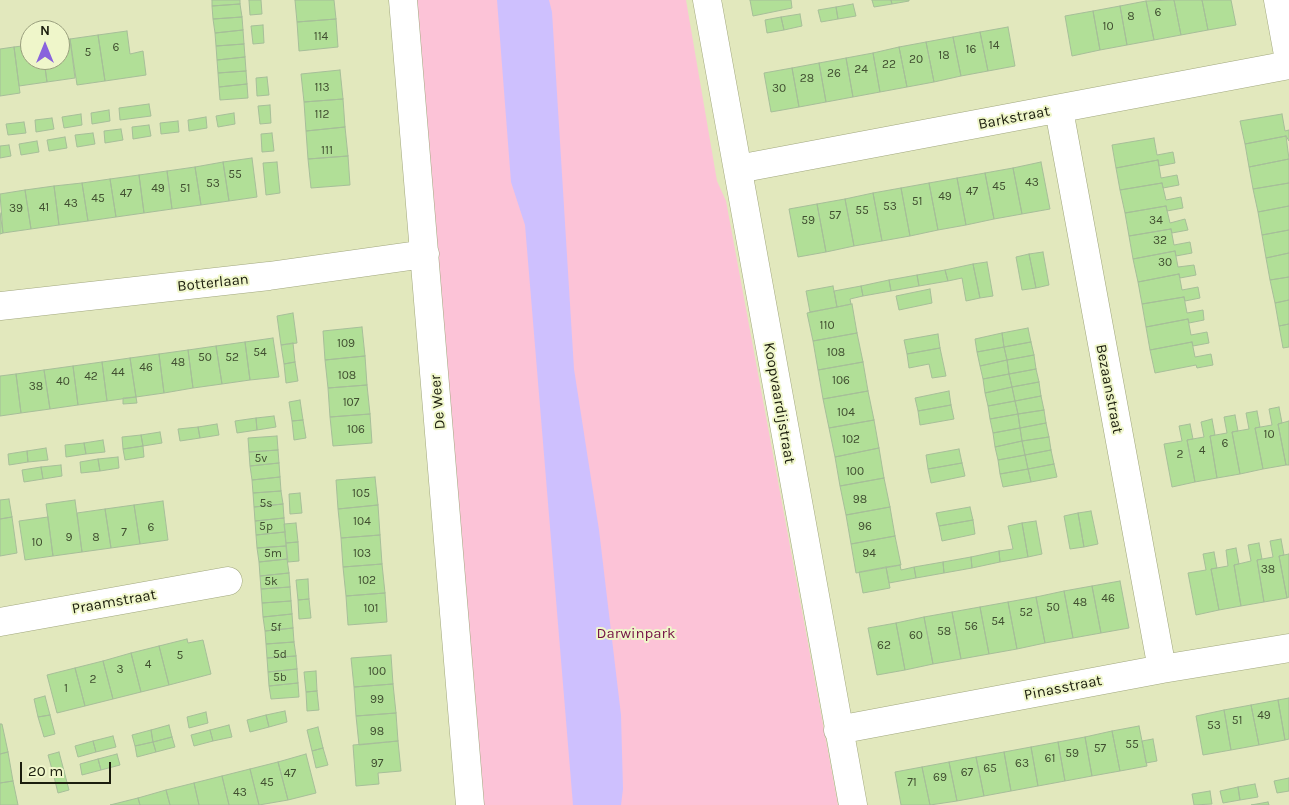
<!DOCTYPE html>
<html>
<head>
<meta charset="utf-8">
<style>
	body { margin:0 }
	#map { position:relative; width:1289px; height:805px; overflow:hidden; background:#e2e8bd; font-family:Karla,sans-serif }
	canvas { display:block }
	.north { position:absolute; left:20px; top:20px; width:50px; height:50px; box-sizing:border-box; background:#eff6ca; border:1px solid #9a9f7e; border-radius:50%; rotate:0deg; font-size:14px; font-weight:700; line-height:20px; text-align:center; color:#1b1d0d }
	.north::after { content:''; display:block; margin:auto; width:18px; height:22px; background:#8963dd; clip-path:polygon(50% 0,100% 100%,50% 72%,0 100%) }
	.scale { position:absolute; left:20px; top:762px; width:91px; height:22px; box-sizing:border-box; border:2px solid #1b1d0d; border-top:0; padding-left:6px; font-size:15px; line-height:18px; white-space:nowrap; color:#1b1d0d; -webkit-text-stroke:4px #eff6ca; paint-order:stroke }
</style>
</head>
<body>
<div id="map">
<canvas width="1289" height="805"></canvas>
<div class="north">N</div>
<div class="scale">20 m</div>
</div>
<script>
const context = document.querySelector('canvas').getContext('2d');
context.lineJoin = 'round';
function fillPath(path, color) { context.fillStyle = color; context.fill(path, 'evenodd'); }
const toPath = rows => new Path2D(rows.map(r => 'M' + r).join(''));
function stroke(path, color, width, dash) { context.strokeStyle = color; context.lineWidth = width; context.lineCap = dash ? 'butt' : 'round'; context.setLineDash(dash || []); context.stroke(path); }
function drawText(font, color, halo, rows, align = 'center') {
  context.font = font + ' Karla,sans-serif'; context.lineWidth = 4; context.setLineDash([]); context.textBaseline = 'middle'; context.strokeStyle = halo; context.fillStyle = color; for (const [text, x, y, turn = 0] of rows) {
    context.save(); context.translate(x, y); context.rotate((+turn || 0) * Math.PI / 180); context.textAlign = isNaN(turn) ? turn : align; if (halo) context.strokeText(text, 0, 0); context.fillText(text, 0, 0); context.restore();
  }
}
fillPath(toPath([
	[414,0,686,0,717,181,726,201,838,805,484,805,439,316]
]), '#fcc3d7');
fillPath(toPath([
	[497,0,549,0,552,12,574,369,599,530,621,715,623,789,621,805,573,805,525,225,511,182]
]), '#cec0fe');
const building = toPath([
	[212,0,240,0,240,4,212,6,212,0],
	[249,0,261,0,262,14,250,15,249,0],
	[295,0,334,0,336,19,297,22,295,0],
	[750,0,791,0,792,8,753,16,750,0],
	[872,0,891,0,892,4,874,7,872,0],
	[891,0,909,0,909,1,892,4,891,0],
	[1174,0,1181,35,1154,40,1146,1,1174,0],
	[1174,0,1202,0,1208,30,1181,35,1174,0],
	[1202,0,1231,0,1236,25,1208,30,1202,0],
	[1146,1,1154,40,1127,45,1120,6,1146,1],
	[240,4,242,17,213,19,212,6,240,4],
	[853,4,856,16,838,19,836,7,853,4],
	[1120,6,1127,45,1100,50,1093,11,1120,6],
	[836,7,838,19,821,22,818,10,836,7],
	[1093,11,1100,50,1072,56,1065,16,1093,11],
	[800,14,802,26,784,30,781,17,800,14],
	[242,17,243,30,215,33,213,19,242,17],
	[781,17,784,30,767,33,765,20,781,17],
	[336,19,338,47,299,51,297,22,336,19],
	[263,25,264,43,253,44,251,26,263,25],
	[1008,27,1015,66,988,71,980,32,1008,27],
	[243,30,244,44,216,46,215,33,243,30],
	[127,31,130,54,143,51,146,75,105,81,98,35,127,31],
	[980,32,988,71,961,76,953,37,980,32],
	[98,35,105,81,77,85,70,39,98,35],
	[953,37,961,76,934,82,926,42,953,37],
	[70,39,75,78,47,82,44,60,60,60,60,41,70,39],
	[926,42,934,82,907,87,899,47,926,42],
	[244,44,245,57,217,60,216,46,244,44],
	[30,45,30,60,44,60,47,82,19,86,14,47,30,45],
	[14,47,20,93,0,96,0,49,14,47],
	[899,47,907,87,880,92,873,53,899,47],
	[873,53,880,92,853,97,846,58,873,53],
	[245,57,246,71,218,73,217,60,245,57],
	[846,58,853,97,826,102,819,63,846,58],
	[819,63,826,102,799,107,792,68,819,63],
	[792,68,799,107,771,112,764,73,792,68],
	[340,70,343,99,304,102,301,74,340,70],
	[246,71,247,84,219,87,218,73,246,71],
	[267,77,269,95,257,96,256,78,267,77],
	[247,84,248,98,220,100,219,87,247,84],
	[343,99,345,127,306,131,304,102,343,99],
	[149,104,151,116,120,120,119,108,149,104],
	[270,105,271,123,260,124,258,106,270,105],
	[109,110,110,121,92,124,91,113,109,110],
	[234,113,235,124,218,127,216,116,234,113],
	[81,114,82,125,64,128,62,117,81,114],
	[1282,114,1285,131,1289,130,1289,141,1286,136,1245,144,1240,121,1282,114],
	[206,117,207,128,189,131,188,120,206,117],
	[52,118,54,129,36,132,35,120,52,118],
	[178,121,179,132,161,134,160,123,178,121],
	[24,122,26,133,8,135,6,124,24,122],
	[149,125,151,136,133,139,132,127,149,125],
	[345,127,348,156,308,159,306,131,345,127],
	[121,129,123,140,105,143,104,131,121,129],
	[93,133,95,144,77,147,75,135,93,133],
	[272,133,274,151,262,152,261,134,272,133],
	[1286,136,1289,159,1249,167,1245,144,1286,136],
	[65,137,67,148,49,151,47,140,65,137],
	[1154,138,1157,155,1173,152,1175,163,1159,166,1158,160,1116,168,1112,145,1154,138],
	[37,141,39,152,21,155,19,144,37,141],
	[9,145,11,156,0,158,0,146,9,145],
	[348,156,350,185,311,188,308,159,348,156],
	[252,158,257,197,229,201,223,162,252,158],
	[1289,159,1289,183,1253,189,1249,167,1289,159],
	[1158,160,1161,178,1177,175,1179,185,1163,188,1162,183,1120,190,1116,168,1158,160],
	[223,162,229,201,201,205,195,167,223,162],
	[277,162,280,193,266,195,263,163,277,162],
	[1041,162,1050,209,1022,214,1013,168,1041,162],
	[195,167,201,205,172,209,167,171,195,167],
	[1013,168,1022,214,994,219,985,173,1013,168],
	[167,171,172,209,144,213,139,175,167,171],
	[985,173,994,219,966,225,957,178,985,173],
	[139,175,144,213,116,217,110,179,139,175],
	[957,178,966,225,938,230,929,183,957,178],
	[110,179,116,217,88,221,82,183,110,179],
	[82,183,88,221,59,225,54,186,82,183],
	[929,183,938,230,910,236,901,188,929,183],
	[1162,183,1166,200,1181,197,1183,208,1167,211,1166,206,1125,213,1120,190,1162,183],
	[1289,183,1289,206,1258,212,1253,189,1289,183],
	[54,186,59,225,31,229,25,190,54,186],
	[901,188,910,236,882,241,873,193,901,188],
	[25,190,31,229,3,233,0,194,25,190],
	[873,193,882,241,854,246,845,199,873,193],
	[845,199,854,246,826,252,817,204,845,199],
	[817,204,826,252,798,257,789,209,817,204],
	[1166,206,1170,223,1185,219,1188,230,1172,233,1171,229,1129,236,1125,213,1166,206],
	[1289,206,1289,230,1262,235,1258,212,1289,206],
	[0,213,3,233,0,234,0,213],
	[1171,229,1174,245,1190,242,1192,253,1176,256,1175,251,1133,259,1129,236,1171,229],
	[1289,230,1289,253,1266,258,1262,235,1289,230],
	[1175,251,1178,267,1194,265,1196,275,1180,278,1179,274,1138,282,1133,259,1175,251],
	[1043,252,1049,285,1036,288,1029,254,1043,252],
	[1289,253,1289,277,1270,280,1266,258,1289,253],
	[1029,254,1036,288,1022,290,1016,257,1029,254],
	[987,262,993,296,980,298,973,264,987,262],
	[973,264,980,298,966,301,962,278,948,281,945,270,973,264],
	[945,270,948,281,919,286,917,275,945,270],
	[1179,274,1182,290,1198,287,1200,298,1185,301,1184,297,1142,304,1138,282,1179,274],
	[917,275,919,286,891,291,889,280,917,275],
	[1289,277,1289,300,1275,303,1270,280,1289,277],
	[889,280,891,291,863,296,861,286,889,280],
	[833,286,837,307,810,312,806,291,833,286],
	[861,286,863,296,850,299,851,304,837,307,834,291,861,286],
	[930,289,932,303,899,310,896,296,930,289],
	[1184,297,1187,313,1203,310,1204,320,1189,323,1188,319,1146,327,1142,304,1184,297],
	[1289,300,1289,324,1279,326,1275,303,1289,300],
	[852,304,857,333,813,341,807,313,852,304],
	[293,313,297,343,281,345,277,316,293,313],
	[1188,319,1191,335,1207,332,1209,343,1193,346,1192,342,1150,350,1146,327,1188,319],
	[1289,324,1289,347,1283,348,1279,326,1289,324],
	[362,327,365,356,325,360,323,331,362,327],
	[1028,328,1031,342,1004,347,1002,333,1028,328],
	[857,333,863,362,818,370,813,341,857,333],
	[1002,333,1004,347,977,352,975,339,1002,333],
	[938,334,940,348,907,354,904,340,938,334],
	[273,338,279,377,250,380,245,342,273,338],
	[245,342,250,380,222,384,216,346,245,342],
	[1031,342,1034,355,1007,360,1004,347,1031,342],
	[1192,342,1195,357,1211,354,1213,365,1197,368,1196,365,1155,373,1150,350,1192,342],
	[293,343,295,362,284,364,281,345,293,343],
	[216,346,222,384,193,388,188,350,216,346],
	[1004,347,1007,360,980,366,977,352,1004,347],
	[940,348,946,376,932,378,929,364,909,368,907,354,940,348],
	[188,350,193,388,164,393,159,354,188,350],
	[159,354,164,393,136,397,130,358,159,354],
	[1034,355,1036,369,1009,374,1007,360,1034,355],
	[365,356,367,385,328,388,325,360,365,356],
	[130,358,136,397,107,401,102,362,130,358],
	[1007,360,1009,374,983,379,980,366,1007,360],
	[102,362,107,401,78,405,73,366,102,362],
	[295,362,298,381,286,383,284,364,295,362],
	[863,362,868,391,823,399,818,370,863,362],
	[73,366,78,405,50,409,44,370,73,366],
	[1036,369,1039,382,1012,387,1009,374,1036,369],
	[44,370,50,409,21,413,16,374,44,370],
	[16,374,21,413,0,416,0,376,16,374],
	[1009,374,1012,387,985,393,983,379,1009,374],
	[1039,382,1041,396,1015,401,1012,387,1039,382],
	[367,385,370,414,330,417,328,388,367,385],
	[1012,387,1015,401,988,406,985,393,1012,387],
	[868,391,874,420,829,428,823,399,868,391],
	[949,391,951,405,918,411,915,398,949,391],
	[1041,396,1044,410,1018,414,1015,401,1041,396],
	[136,397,137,403,123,404,123,398,136,397],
	[300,400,303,420,292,421,289,402,300,400],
	[1015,401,1018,414,990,419,988,406,1015,401],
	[951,405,954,419,920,425,918,411,951,405],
	[1279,407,1282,423,1278,424,1286,465,1263,469,1255,428,1272,425,1269,409,1279,407],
	[1044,410,1046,423,1020,428,1018,414,1044,410],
	[1257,411,1260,427,1255,428,1263,469,1240,474,1232,432,1249,429,1246,413,1257,411],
	[370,414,372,443,333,446,330,417,370,414],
	[1018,414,1020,428,993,433,990,419,1018,414],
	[1235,415,1238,431,1232,432,1240,474,1217,478,1210,436,1227,433,1224,417,1235,415],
	[274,416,276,427,257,430,256,418,274,416],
	[256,418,257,430,237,433,235,421,256,418],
	[1212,419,1215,435,1210,436,1217,478,1195,482,1187,440,1204,437,1201,422,1212,419],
	[303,420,306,438,294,440,292,421,303,420],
	[874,420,879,448,835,457,829,428,874,420],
	[1289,421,1289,465,1286,465,1278,424,1289,421],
	[1046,423,1049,437,1022,441,1020,428,1046,423],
	[217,424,219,435,200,438,198,427,217,424],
	[1190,424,1193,439,1187,440,1195,482,1172,487,1164,444,1182,441,1179,426,1190,424],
	[198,427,200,438,180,441,178,429,198,427],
	[1020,428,1022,441,995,447,993,433,1020,428],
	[160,432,162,443,143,446,141,435,160,432],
	[141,435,143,446,123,449,122,437,141,435],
	[277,436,278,450,249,452,248,438,277,436],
	[1049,437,1051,450,1025,455,1022,441,1049,437],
	[103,440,105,452,86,454,84,443,103,440],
	[1022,441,1025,455,998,460,995,447,1022,441],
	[84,443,86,454,66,457,65,445,84,443],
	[143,446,144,457,125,460,123,449,143,446],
	[46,448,48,460,28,462,27,451,46,448],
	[879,448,884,478,840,486,835,457,879,448],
	[959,449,962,463,928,469,926,455,959,449],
	[278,450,279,463,250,466,249,452,278,450],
	[1051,450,1054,464,1028,469,1025,455,1051,450],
	[27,451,28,462,9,465,8,454,27,451],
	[1025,455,1028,469,1000,474,998,460,1025,455],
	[118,457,119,468,100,471,98,459,118,457],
	[98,459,100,471,81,473,80,462,98,459],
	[279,463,280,477,252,480,250,466,279,463],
	[962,463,965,476,931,483,928,469,962,463],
	[1054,464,1057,477,1031,482,1028,469,1054,464],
	[61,465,62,476,43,479,41,467,61,465],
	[41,467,43,479,24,482,22,470,41,467],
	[1028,469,1031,482,1003,487,1000,474,1028,469],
	[280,477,281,491,253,493,252,480,280,477],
	[375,477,378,505,338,509,336,480,375,477],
	[884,478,890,507,846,515,840,486,884,478],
	[281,491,283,504,254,507,253,493,281,491],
	[300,493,302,513,290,514,289,494,300,493],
	[9,499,12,517,0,519,0,500,9,499],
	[75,500,82,552,53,556,46,504,75,500],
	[163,501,168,540,140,544,134,505,163,501],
	[283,504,284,518,255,521,254,507,283,504],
	[134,505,140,544,111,548,105,509,134,505],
	[378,505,380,535,341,538,338,509,378,505],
	[890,507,895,536,851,544,846,515,890,507],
	[970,507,973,520,939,526,936,513,970,507],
	[105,509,111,548,82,552,77,513,105,509],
	[1091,511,1098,544,1084,547,1078,513,1091,511],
	[1078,513,1084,547,1070,549,1064,516,1078,513],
	[12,517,17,553,0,556,0,519,12,517],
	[48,517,53,556,25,560,19,521,48,517],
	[284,518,285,532,256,535,255,521,284,518],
	[973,520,975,534,942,541,939,526,973,520],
	[1036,521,1042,554,1028,557,1022,523,1036,521],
	[296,523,298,542,286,543,284,524,296,523],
	[1022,523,1028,557,1000,562,999,551,1013,549,1008,526,1022,523],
	[285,532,286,546,257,548,256,535,285,532],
	[380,535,382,564,343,567,341,538,380,535],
	[895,536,901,565,856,573,851,544,895,536],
	[1281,539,1284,555,1279,556,1287,598,1264,602,1257,560,1273,557,1270,541,1281,539],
	[298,542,299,561,288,562,286,543,298,542],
	[1259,543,1262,559,1257,560,1264,602,1241,606,1234,565,1251,561,1248,545,1259,543],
	[286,546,287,559,259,562,257,548,286,546],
	[1236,548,1239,564,1234,565,1241,606,1219,610,1211,569,1228,566,1226,550,1236,548],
	[999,551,1000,562,972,568,971,557,999,551],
	[1214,552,1217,568,1211,569,1219,610,1196,615,1188,573,1206,570,1203,554,1214,552],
	[1289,554,1289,597,1287,598,1279,556,1289,554],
	[971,557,972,568,944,573,943,562,971,557],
	[287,559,289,573,260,576,259,562,287,559],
	[943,562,944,573,916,578,914,567,943,562],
	[382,564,385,593,346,596,343,567,382,564],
	[900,565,901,570,914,567,916,578,889,583,886,567,900,565],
	[886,567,890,588,863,593,859,572,886,567],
	[289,573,290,587,261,589,260,576,289,573],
	[308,579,309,599,298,600,296,580,308,579],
	[1120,581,1129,628,1101,633,1092,586,1120,581],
	[1092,586,1101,633,1073,638,1064,591,1092,586],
	[290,587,291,601,262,603,261,589,290,587],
	[1064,591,1073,638,1045,643,1036,597,1064,591],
	[385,593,387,622,348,625,346,596,385,593],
	[1036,597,1045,643,1017,649,1008,602,1036,597],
	[309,599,311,618,299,619,298,600,309,599],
	[291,601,292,614,263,617,262,603,291,601],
	[1008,602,1017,649,989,654,980,607,1008,602],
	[980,607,989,654,961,659,952,612,980,607],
	[952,612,961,659,933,664,924,617,952,612],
	[292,614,293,628,265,631,263,617,292,614],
	[924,617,933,664,905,670,896,623,924,617],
	[896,623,905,670,877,675,868,628,896,623],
	[293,628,294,642,266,644,265,631,293,628],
	[187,639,188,643,203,640,211,674,169,685,159,646,187,639],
	[294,642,296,656,267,658,266,644,294,642],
	[159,646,169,685,141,692,131,653,159,646],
	[131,653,141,692,113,699,103,661,131,653],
	[391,655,393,684,354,687,351,658,391,655],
	[296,656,297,669,268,672,267,658,296,656],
	[103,661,113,699,85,706,75,668,103,661],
	[75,668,85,706,57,713,47,675,75,668],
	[297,669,298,683,269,686,268,672,297,669],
	[316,671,317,691,306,692,304,672,316,671],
	[298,683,299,697,271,699,269,686,298,683],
	[393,684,396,713,356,716,354,687,393,684],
	[317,691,319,710,307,711,306,692,317,691],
	[45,696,50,715,38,717,34,699,45,696],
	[1289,698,1289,739,1285,740,1278,700,1289,698],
	[1278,700,1285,740,1259,745,1251,705,1278,700],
	[1251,705,1259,745,1231,750,1224,710,1251,705],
	[1224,710,1231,750,1203,755,1196,716,1224,710],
	[285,711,287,722,269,727,266,715,285,711],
	[206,712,208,723,189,728,187,717,206,712],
	[396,713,398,741,359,745,356,716,396,713],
	[50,715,55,734,44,737,38,717,50,715],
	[266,715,269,727,250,732,247,720,266,715],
	[0,724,2,724,8,752,0,754,0,724],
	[169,725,172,737,153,742,151,730,169,725],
	[229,725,232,737,213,741,210,730,229,725],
	[1139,726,1147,766,1120,771,1112,731,1139,726],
	[318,727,323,748,312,751,307,730,318,727],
	[151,730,153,742,135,746,132,735,151,730],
	[210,730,213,741,194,746,191,735,210,730],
	[1112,731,1120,771,1092,776,1085,737,1112,731],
	[113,736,116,747,96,752,93,741,113,736],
	[172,737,175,747,156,752,153,742,172,737],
	[1085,737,1092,776,1065,781,1058,742,1085,737],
	[1153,739,1157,761,1146,763,1142,741,1153,739],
	[93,741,96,752,78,757,75,746,93,741],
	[398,741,401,771,378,773,379,784,356,786,353,745,398,741],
	[153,742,156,752,137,757,135,746,153,742],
	[1058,742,1065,781,1038,786,1031,747,1058,742],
	[1031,747,1038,786,1011,791,1004,752,1031,747],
	[323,748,328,765,316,768,312,751,323,748],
	[8,752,13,781,0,783,0,754,8,752],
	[59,752,64,771,53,773,48,755,59,752],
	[1004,752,1011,791,984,796,976,757,1004,752],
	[117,754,120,765,101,770,98,759,117,754],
	[306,754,316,793,288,800,278,762,306,754],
	[976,757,984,796,957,801,949,762,976,757],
	[98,759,101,770,82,775,80,764,98,759],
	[278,762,288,800,259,805,250,769,278,762],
	[949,762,957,801,930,805,922,767,949,762],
	[922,767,930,805,901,805,895,772,922,767],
	[250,769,259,805,229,805,222,776,250,769],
	[64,771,69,790,58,793,53,773,64,771],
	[222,776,229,805,199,805,194,783,222,776],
	[1289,778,1289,791,1277,793,1274,781,1289,778],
	[13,781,18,805,0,805,0,783,13,781],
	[194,783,199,805,170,805,166,790,194,783],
	[1255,784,1258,797,1240,800,1238,787,1255,784],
	[1238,787,1240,800,1223,803,1220,791,1238,787],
	[166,790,170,805,140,805,138,798,166,790],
	[1210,791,1212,804,1194,805,1192,794,1210,791],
	[138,798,140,805,110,805,138,798],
	[1268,802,1269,805,1251,805,1268,802]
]);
fillPath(building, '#b1df97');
stroke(building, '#a6be99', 1);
const minor = toPath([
	[403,0,470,805],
	[707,0,853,805],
	[1278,0,1289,60],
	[1059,110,1162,669],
	[738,169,1289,65],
	[0,306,269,276,425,254],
	[0,622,228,581],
	[838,730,1162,669,1289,648]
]);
stroke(minor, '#a1a77e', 29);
stroke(minor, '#fff', 28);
drawText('12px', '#404e30', null, [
	["6",1158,13],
	["8",1131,17],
	["10",1108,27],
	["114",321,37],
	["14",994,46],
	["6",116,48],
	["16",971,50],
	["5",88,53],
	["18",944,56],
	["20",916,60],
	["22",889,65],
	["24",861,70],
	["26",834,74],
	["28",807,79],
	["113",322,88],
	["30",779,89],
	["112",322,115],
	["111",327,151],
	["55",235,175],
	["43",1032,183],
	["53",213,184],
	["45",999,187],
	["49",158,189],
	["51",185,189],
	["47",972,192],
	["47",126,194],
	["49",945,197],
	["45",98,199],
	["51",917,202],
	["43",71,204],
	["53",890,207],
	["41",44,208],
	["39",16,209],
	["55",862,211],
	["57",835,216],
	["59",808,221],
	["34",1156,221],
	["32",1160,241],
	["30",1165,263],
	["110",827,326],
	["109",346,344],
	["54",260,353],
	["108",836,353],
	["50",205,358],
	["52",232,358],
	["48",178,363],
	["46",146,368],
	["44",118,373],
	["108",347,376],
	["42",91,377],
	["106",841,381],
	["40",63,382],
	["38",36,387],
	["107",351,403],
	["104",846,413],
	["106",356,430],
	["10",1269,435],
	["102",851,440],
	["6",1225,444],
	["4",1202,451],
	["2",1180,455],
	["5v",261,459],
	["100",855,472],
	["105",361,494],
	["98",860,500],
	["5s",266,504],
	["104",362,522],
	["5p",266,527],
	["96",865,527],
	["6",151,528],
	["7",124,533],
	["9",69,538],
	["8",96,538],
	["10",37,543],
	["5m",273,554],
	["103",362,554],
	["94",869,554],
	["38",1268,570],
	["102",367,581],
	["5k",271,582],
	["46",1108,599],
	["48",1080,603],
	["50",1053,608],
	["101",371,609],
	["52",1026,613],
	["54",998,622],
	["56",971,627],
	["5f",276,628],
	["58",944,632],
	["60",916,636],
	["62",884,646],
	["5d",280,655],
	["5",180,656],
	["4",148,665],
	["3",120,670],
	["100",377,672],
	["5b",280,678],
	["2",93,680],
	["1",66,689],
	["99",377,700],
	["49",1264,716],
	["51",1237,721],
	["53",1214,726],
	["98",377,732],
	["55",1132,745],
	["57",1100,749],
	["59",1072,754],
	["61",1050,759],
	["97",377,764],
	["63",1022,764],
	["65",990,769],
	["67",967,773],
	["47",290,774],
	["69",940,778],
	["45",267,783],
	["71",912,783],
	["43",240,793]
]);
drawText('15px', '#1b1d0d', '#eff6ca', [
	["Barkstraat",1014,118,-11],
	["Botterlaan",213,283,-6],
	["Bezaanstraat",1109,389,79],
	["De Weer",438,402,-95],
	["Koopvaardijstraat",779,403,80],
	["Praamstraat",114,602,-10],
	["Pinasstraat",1063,688,-11]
]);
drawText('15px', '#751346', '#eff6ca', [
	["Darwinpark",636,634]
]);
</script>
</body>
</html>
